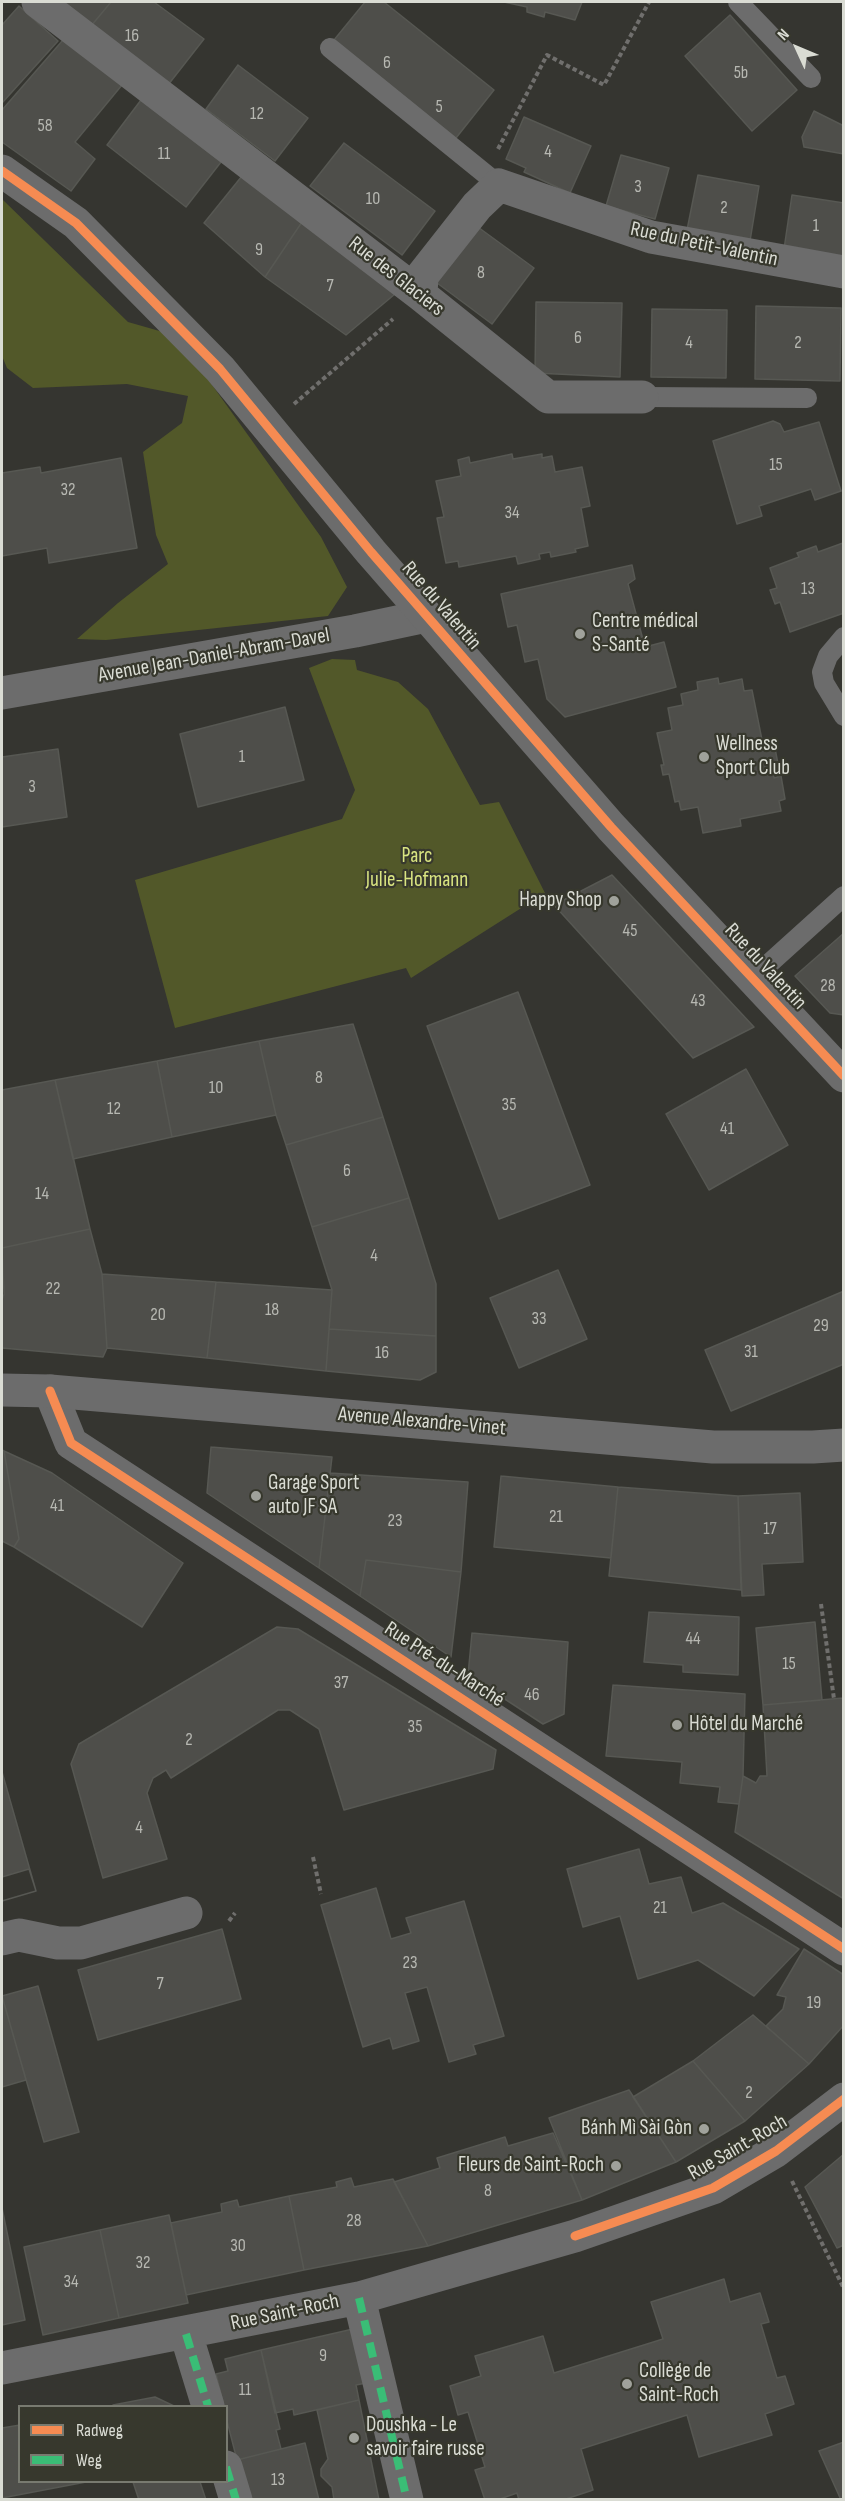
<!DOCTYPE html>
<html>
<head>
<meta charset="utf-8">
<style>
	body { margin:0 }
	#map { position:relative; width:845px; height:2501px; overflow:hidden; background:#353530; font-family:"Sofia Sans Condensed",sans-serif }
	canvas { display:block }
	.frame { position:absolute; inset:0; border:3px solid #dadcd4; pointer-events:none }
	.legend { position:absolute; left:18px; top:2405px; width:210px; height:78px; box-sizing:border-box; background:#37382d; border:2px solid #787a70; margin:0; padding:8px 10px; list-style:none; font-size:18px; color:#dadcd4 }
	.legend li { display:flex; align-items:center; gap:12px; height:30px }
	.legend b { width:30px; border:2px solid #787a70 }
	.north { position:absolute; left:767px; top:18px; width:60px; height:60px; -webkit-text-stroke:4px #37382d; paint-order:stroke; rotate:314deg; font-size:16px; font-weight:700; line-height:24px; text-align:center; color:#dadcd4 }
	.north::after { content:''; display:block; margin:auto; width:21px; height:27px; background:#dadcd4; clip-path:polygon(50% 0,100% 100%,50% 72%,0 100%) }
</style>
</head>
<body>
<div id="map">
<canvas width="845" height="2501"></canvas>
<div class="frame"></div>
<ul class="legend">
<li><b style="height:8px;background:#f68b52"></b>Radweg</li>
<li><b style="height:8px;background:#3abd76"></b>Weg</li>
</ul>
<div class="north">N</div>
</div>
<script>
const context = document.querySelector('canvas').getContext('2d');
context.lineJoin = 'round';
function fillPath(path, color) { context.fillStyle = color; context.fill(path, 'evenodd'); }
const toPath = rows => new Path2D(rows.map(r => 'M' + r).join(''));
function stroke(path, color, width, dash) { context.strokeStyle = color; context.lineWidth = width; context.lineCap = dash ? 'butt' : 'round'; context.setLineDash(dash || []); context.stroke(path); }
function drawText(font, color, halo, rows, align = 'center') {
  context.font = font + ' "Sofia Sans Condensed",sans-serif'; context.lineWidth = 4.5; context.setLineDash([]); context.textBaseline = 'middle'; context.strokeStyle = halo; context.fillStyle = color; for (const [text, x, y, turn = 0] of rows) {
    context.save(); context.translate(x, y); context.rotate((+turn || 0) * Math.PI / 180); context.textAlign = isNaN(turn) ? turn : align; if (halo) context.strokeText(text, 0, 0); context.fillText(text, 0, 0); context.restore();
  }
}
fillPath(toPath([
	[2,199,128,322,177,336,321,537,347,587,328,616,106,640,77,639,118,603,168,564,156,535,143,452,182,423,188,396,127,384,33,388,7,368,2,356],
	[332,659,355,660,357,670,398,682,428,709,480,805,499,802,545,893,411,978,406,968,175,1028,135,880,342,819,355,790,309,668]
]), '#525829');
const building = toPath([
	[58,2,111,2,91,26,58,2],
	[111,2,154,2,204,39,168,85,91,26,111,2],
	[365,2,384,2,494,90,456,138,334,40,365,2],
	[504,2,582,2,575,20,545,12,544,17,527,12,527,7,504,2],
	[19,6,58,41,2,103,2,25,19,6],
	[730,15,797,90,752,131,685,56,730,15],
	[63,40,122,85,75,142,95,159,71,191,2,142,2,110,63,40],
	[238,65,308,118,275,161,206,109,238,65],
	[141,100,221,162,186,207,107,145,141,100],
	[814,111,844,126,844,154,804,147,802,137,814,111],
	[524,117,591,146,570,193,524,172,526,168,506,159,524,117],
	[344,143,435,211,402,255,310,186,344,143],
	[621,155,669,168,655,219,606,206,621,155],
	[698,175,759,186,750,241,687,230,698,175],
	[242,176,302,222,265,277,204,223,242,176],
	[792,195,844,203,844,258,784,249,792,195],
	[302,222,395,294,346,335,265,277,302,222],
	[471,222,534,268,492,324,429,277,471,222],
	[536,302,622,303,620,377,535,373,536,302],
	[756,306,841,308,840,381,755,379,756,306],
	[652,309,727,310,726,378,651,377,652,309],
	[773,421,780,424,784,432,819,422,841,491,815,500,811,489,759,506,762,516,737,524,713,441,773,421],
	[512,454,513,459,542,454,542,458,552,456,555,472,582,467,590,506,581,508,588,546,575,549,576,552,551,557,550,552,539,554,540,559,518,564,516,556,459,567,458,561,446,563,437,518,444,517,436,481,461,476,458,460,469,457,470,463,512,454],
	[121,458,137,548,49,563,47,548,2,556,2,473,40,467,41,473,121,458],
	[843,543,844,613,790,632,780,602,775,604,770,590,777,588,770,568,799,557,797,553,816,546,818,552,843,543],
	[632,565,635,579,628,584,645,647,664,642,676,687,565,717,547,699,538,659,525,662,517,625,508,627,501,594,632,565],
	[718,678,719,684,742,679,744,691,752,690,763,745,774,743,778,764,772,765,774,778,781,776,785,799,779,801,781,811,740,819,741,826,703,833,698,807,681,810,679,801,675,802,669,774,663,775,661,765,664,765,657,733,672,730,668,708,683,705,681,694,698,690,697,682,718,678],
	[285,707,304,780,198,807,180,734,285,707],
	[58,749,67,817,2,827,2,757,58,749],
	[612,875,754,1027,693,1058,554,905,612,875],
	[844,933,844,1015,830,1013,795,976,844,933],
	[518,992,590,1185,499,1219,427,1026,518,992],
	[353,1024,383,1117,286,1145,276,1115,259,1041,353,1024],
	[259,1041,276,1115,172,1137,157,1061,259,1041],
	[157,1061,172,1137,73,1159,55,1080,157,1061],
	[746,1069,788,1145,709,1190,666,1114,746,1069],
	[55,1080,90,1229,2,1248,2,1090,55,1080],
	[383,1117,409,1198,312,1227,286,1145,383,1117],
	[409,1198,436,1284,436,1336,329,1329,332,1290,312,1227,409,1198],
	[90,1229,102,1274,107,1348,103,1357,2,1348,2,1300,4,1294,2,1248,90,1229],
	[558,1270,587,1339,519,1368,490,1298,558,1270],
	[102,1274,216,1282,207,1358,107,1348,102,1274],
	[216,1282,332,1290,326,1371,207,1358,216,1282],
	[844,1291,844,1364,731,1411,705,1350,844,1291],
	[329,1329,436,1336,436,1372,420,1380,326,1371,329,1329],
	[211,1447,332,1457,319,1568,207,1493,211,1447],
	[2,1450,4,1451,19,1539,14,1547,2,1541,2,1450],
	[4,1451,52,1473,183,1563,142,1627,14,1547,19,1539,4,1451],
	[330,1473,468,1482,461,1572,366,1560,360,1596,319,1568,330,1473],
	[501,1476,618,1487,611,1558,494,1547,501,1476],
	[618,1487,738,1496,741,1590,609,1576,618,1487],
	[800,1493,803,1562,762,1564,764,1595,742,1596,738,1496,800,1493],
	[366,1560,461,1572,451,1657,360,1596,366,1560],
	[649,1612,739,1617,738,1675,683,1672,683,1665,644,1662,649,1612],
	[815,1622,822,1700,763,1705,756,1628,815,1622],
	[277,1627,298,1629,496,1750,493,1769,344,1810,319,1729,290,1710,278,1710,171,1778,166,1770,153,1778,147,1793,167,1859,103,1878,71,1764,79,1744,277,1627],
	[472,1633,568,1642,564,1714,543,1724,468,1675,472,1633],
	[613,1685,745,1694,743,1776,739,1804,718,1802,720,1787,680,1783,682,1762,606,1756,613,1685],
	[843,1698,844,1706,844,1899,735,1832,743,1776,756,1783,760,1776,767,1776,763,1705,843,1698],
	[2,1772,36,1891,2,1901,2,1772],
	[639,1849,649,1884,681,1877,692,1913,723,1903,799,1949,754,1996,698,1960,638,1979,620,1916,583,1927,567,1869,639,1849],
	[29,1869,36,1891,2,1901,2,1877,29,1869],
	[376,1888,391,1939,411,1933,406,1918,464,1901,504,2036,473,2045,476,2054,449,2062,427,1987,405,1993,419,2041,393,2049,390,2038,363,2047,321,1905,376,1888],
	[222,1929,241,1999,98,2040,78,1970,222,1929],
	[804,1949,844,1975,844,2025,809,2064,766,2026,783,2009,786,1997,777,1995,804,1949],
	[38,1986,79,2132,44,2142,2,1996,38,1986],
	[2,1996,26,2080,2,2087,2,1996],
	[753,2015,809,2064,745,2121,693,2061,753,2015],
	[693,2061,745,2121,676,2162,633,2097,693,2061],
	[629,2090,676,2162,582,2200,549,2118,629,2090],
	[553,2133,582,2200,428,2246,394,2182,440,2168,437,2158,505,2137,508,2146,553,2133],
	[844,2154,844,2245,837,2248,805,2187,844,2154],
	[351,2178,354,2187,393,2179,428,2246,304,2270,289,2196,337,2187,336,2182,351,2178],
	[289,2196,304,2270,186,2295,171,2223,222,2212,221,2204,237,2200,239,2207,289,2196],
	[2,2208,25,2320,2,2325,2,2208],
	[169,2215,188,2303,119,2318,100,2230,169,2215],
	[100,2230,119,2318,43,2335,24,2247,100,2230],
	[724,2279,730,2302,760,2293,769,2322,761,2324,777,2378,785,2376,794,2404,765,2414,772,2435,699,2457,687,2415,581,2449,593,2490,563,2500,519,2500,517,2493,497,2500,485,2500,475,2470,485,2467,468,2412,458,2415,450,2386,481,2376,475,2356,543,2336,554,2373,663,2339,651,2302,724,2279],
	[353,2329,366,2383,356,2385,359,2400,294,2415,293,2409,275,2413,261,2350,353,2329],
	[261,2350,280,2429,276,2430,281,2449,237,2460,226,2417,226,2406,224,2406,216,2374,228,2371,225,2359,261,2350],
	[155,2397,174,2406,113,2405,155,2397],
	[359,2400,379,2500,334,2500,332,2487,321,2476,321,2469,328,2459,317,2410,359,2400],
	[20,2425,20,2482,86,2482,2,2498,2,2428,20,2425],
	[844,2442,844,2500,841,2500,819,2451,844,2442],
	[305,2443,319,2500,247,2500,237,2460,305,2443],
	[133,2482,200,2482,206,2500,139,2500,133,2482]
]);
fillPath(building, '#4e4e4a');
stroke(building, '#575853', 1.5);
stroke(toPath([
	[498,149,547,55,604,85,649,2],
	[294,404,393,319],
	[821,1604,834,1699],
	[313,1857,321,1894],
	[229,1921,235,1913],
	[792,2181,844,2289]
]), '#706f6d', 4, [4.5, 3]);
stroke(toPath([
	[738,2,811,78],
	[330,48,499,185],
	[642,397,807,398],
	[844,637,828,656,822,672,824,683,844,716],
	[752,979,844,896]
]), '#6c6c6c', 20);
stroke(toPath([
	[38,2,421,295,548,397,642,397],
	[421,295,422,276,477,206,499,185,651,237,844,272],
	[2,693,355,631,426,616],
	[50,1391,71,1443,844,1949],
	[2,1939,19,1935,58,1943,81,1943,186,1913],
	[359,2298,407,2500],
	[186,2334,208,2406],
	[2,2368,359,2298,575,2236,713,2188,776,2151,844,2099],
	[226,2467,236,2500]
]), '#6c6c6c', 33);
stroke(toPath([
	[2,171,76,223,220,369,371,552,611,827,844,1076],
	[2,1390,50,1391,713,1447,813,1447,844,1445]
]), '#6c6c6c', 33);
stroke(toPath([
	[359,2298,407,2500],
	[186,2334,208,2406],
	[226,2467,236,2500]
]), '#3abd76', 8, [15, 8]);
stroke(toPath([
	[2,171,76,223,220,369,371,552,611,827,844,1076],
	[50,1391,71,1443,844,1949],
	[575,2236,713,2188,776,2151,844,2099]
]), '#f68b52', 9);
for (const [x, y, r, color] of [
	[580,634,6,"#a0a29b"],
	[704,757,6,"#a0a29b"],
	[614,901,6,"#a0a29b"],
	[256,1496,6,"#a0a29b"],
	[677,1725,6,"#a0a29b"],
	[704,2129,6,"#a0a29b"],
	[616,2166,6,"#a0a29b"],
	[627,2384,6,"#a0a29b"],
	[354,2438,6,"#a0a29b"]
]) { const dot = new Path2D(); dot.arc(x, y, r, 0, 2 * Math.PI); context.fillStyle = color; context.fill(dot); stroke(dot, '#37382d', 2); }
drawText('18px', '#b7b8b2', null, [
	["16",132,36],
	["6",387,63],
	["5b",741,73],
	["5",439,107],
	["12",257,114],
	["58",45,126],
	["4",548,152],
	["11",164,154],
	["3",638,187],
	["10",373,199],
	["2",724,208],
	["1",816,226],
	["9",259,250],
	["8",481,273],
	["7",330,286],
	["6",578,338],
	["4",689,343],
	["2",798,343],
	["15",776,465],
	["32",68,490],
	["34",512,513],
	["13",808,589],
	["1",242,757],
	["3",32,787],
	["45",630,931],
	["28",828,986],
	["43",698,1001],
	["8",319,1078],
	["10",216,1088],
	["35",509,1105],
	["12",114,1109],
	["41",727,1129],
	["6",347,1171],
	["14",42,1194],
	["4",374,1256],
	["22",53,1289],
	["18",272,1310],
	["20",158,1315],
	["33",539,1319],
	["29",821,1326],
	["31",751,1352],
	["16",382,1353],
	["41",57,1506],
	["21",556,1517],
	["23",395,1521],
	["17",770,1529],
	["44",693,1639],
	["15",789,1664],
	["37",341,1683],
	["46",532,1695],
	["35",415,1727],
	["2",189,1740],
	["4",139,1828],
	["21",660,1908],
	["23",410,1963],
	["7",160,1984],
	["19",814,2003],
	["2",749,2093],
	["8",488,2191],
	["28",354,2221],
	["30",238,2246],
	["32",143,2263],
	["34",71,2282],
	["9",323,2356],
	["11",245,2390],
	["13",278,2480]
]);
drawText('21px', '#dadcd4', '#37382d', [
	["Rue du Petit-Valentin",704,245,12],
	["Rue des Glaciers",396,277,38],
	["Rue du Valentin",441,606,49],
	["Avenue Jean-Daniel-Abram-Davel",214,656,-10],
	["Rue du Valentin",765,967,47],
	["Avenue Alexandre-Vinet",422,1422,5],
	["Rue Pré-du-Marché",444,1665,33],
	["Rue Saint-Roch",738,2148,-30],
	["Rue Saint-Roch",285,2313,-12]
]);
drawText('21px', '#dadcd4', '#37382d', [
	["Centre médical",592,622],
	["S-Santé",592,646],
	["Wellness",716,745],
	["Sport Club",716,769],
	["Happy Shop",602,901,"right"],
	["Garage Sport",268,1484],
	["auto JF SA",268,1508],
	["Hôtel du Marché",689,1725],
	["Bánh Mì Sài Gòn",692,2129,"right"],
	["Fleurs de Saint-Roch",604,2166,"right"],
	["Collège de",639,2372],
	["Saint-Roch",639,2396],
	["Doushka - Le",366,2426],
	["savoir faire russe",366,2450]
], 'left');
drawText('21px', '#d9e481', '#37382d', [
	["Parc",417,857],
	["Julie-Hofmann",417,881]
]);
</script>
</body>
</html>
